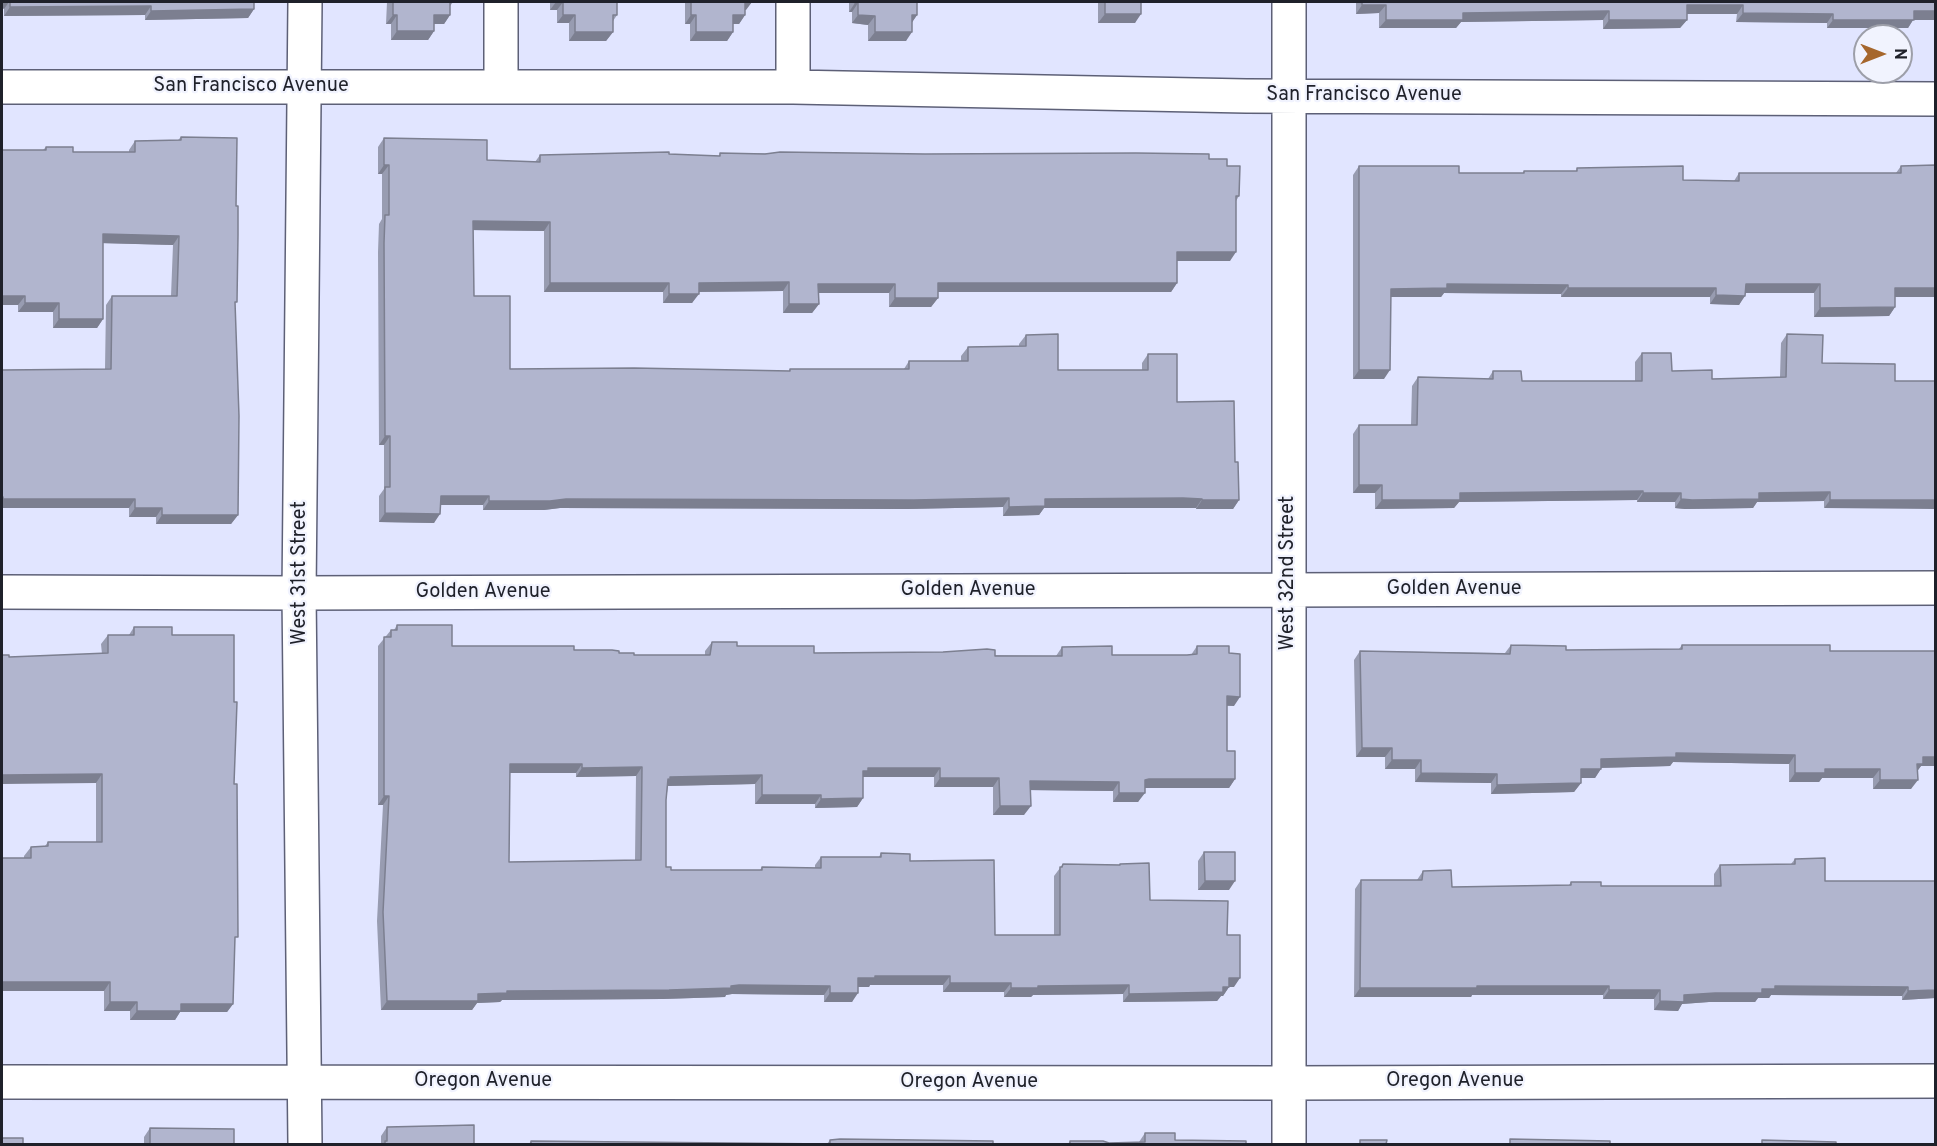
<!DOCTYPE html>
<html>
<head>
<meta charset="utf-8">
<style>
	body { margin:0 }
	#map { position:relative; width:1937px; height:1146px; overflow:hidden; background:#e1e5ff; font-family:Overpass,sans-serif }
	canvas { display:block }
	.frame { position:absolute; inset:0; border:3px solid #1f212a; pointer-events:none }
	.north { position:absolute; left:1853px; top:24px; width:60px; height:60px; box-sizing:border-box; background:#f1f3fe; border:2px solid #9d9fa9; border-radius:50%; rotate:90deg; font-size:16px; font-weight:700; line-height:24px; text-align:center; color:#1f212a }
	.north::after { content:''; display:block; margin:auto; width:21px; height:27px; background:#a6672d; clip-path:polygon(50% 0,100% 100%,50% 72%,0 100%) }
</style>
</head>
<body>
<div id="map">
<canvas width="1937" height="1146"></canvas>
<div class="frame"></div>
<div class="north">N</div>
</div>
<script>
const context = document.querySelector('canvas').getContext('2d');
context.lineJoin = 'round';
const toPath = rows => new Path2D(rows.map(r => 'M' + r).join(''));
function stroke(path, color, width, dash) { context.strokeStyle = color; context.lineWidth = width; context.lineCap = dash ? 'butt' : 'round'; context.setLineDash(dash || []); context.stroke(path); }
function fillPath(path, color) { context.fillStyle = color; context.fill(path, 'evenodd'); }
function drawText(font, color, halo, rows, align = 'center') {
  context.font = font + ' Overpass,sans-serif'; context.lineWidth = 4.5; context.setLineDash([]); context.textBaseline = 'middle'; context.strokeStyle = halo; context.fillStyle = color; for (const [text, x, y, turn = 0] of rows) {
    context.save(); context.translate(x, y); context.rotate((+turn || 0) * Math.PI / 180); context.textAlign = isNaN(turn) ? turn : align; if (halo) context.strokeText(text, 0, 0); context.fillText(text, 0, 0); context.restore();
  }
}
const minor = toPath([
	[501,2,501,87],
	[793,2,793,87],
	[2,87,793,87,1246,96,1936,99],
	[2,592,299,593,1936,588],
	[2,1082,1289,1083,1936,1081],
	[305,1144,299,593,305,2],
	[1289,1144,1289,2]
]);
stroke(minor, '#5d6077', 36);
stroke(minor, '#fff', 33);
fillPath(toPath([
	[2,2,254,2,254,9,248,18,145,20,145,15,4,16,4,9],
	[387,2,453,2,450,6,450,15,444,24,434,24,434,31,428,40,391,40,391,24,386,24],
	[550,2,617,2,617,15,613,21,613,32,606,41,569,41,569,23,557,23,557,10,550,10],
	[685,2,752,2,745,10,745,15,739,24,733,24,733,32,727,41,690,41,690,24,685,24],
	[849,2,917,2,917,15,912,22,906,41,868,41,868,25,852,23,852,12,849,12],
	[1098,2,1141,2,1135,23,1098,23],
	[1356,2,1935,2,1913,20,1908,28,1827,28,1827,23,1736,22,1737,14,1687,14,1687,20,1680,28,1603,29,1603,20,1461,22,1456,28,1379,28,1379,13,1356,14],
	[181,137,235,305,238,515,231,524,156,524,156,517,129,517,129,508,2,508,2,370,105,369,106,305,112,296,171,296,173,245,103,243,103,319,97,328,53,328,53,312,18,312,18,305,2,305,43,150,46,147,73,152,129,152,129,150,135,141,178,140],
	[384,138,487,160,535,162,540,155,669,154,719,156,720,153,1209,159,1227,166,1239,196,1236,201,1230,261,1177,261,1177,283,1171,292,938,292,938,298,931,307,889,307,889,293,819,293,819,304,812,313,783,313,783,291,699,292,692,303,663,303,663,292,544,292,544,231,473,230,474,296,510,369,789,371,790,369,904,369,909,361,961,361,961,356,968,347,1019,346,1019,344,1026,335,1058,370,1142,370,1142,363,1148,354,1177,402,1235,462,1239,500,1233,509,1196,509,1196,508,1177,507,1044,508,1039,515,1003,516,1003,507,907,509,560,508,544,510,483,510,483,505,441,505,434,523,379,522,379,496,384,489,384,445,379,445,378,252,379,224,382,219,382,174,378,174,378,147],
	[1935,165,1935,297,1895,297,1895,307,1889,316,1814,317,1814,293,1745,293,1739,305,1710,304,1710,297,1561,297,1561,294,1444,293,1441,297,1390,297,1384,379,1353,379,1353,175,1359,166,1459,173,1523,173,1524,171,1576,171,1577,168,1683,180,1734,181,1739,173,1896,173,1901,166],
	[1787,334,1822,363,1895,381,1935,381,1824,508,1824,501,1757,502,1753,508,1685,509,1675,508,1675,502,1637,502,1637,500,1459,502,1454,508,1375,509,1375,493,1353,493,1353,434,1359,425,1411,425,1412,386,1418,377,1488,379,1493,371,1522,381,1635,381,1635,362,1642,353,1672,371,1712,379,1780,377,1781,343],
	[397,625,452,646,574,650,619,653,634,655,705,655,705,651,712,642,739,646,814,653,1056,656,1062,647,1112,655,1191,655,1197,646,1229,653,1234,706,1227,706,1227,751,1235,779,1229,788,1145,788,1138,802,1113,802,1113,791,1030,790,1024,815,993,815,993,787,934,787,934,777,863,777,863,798,857,807,815,808,815,804,755,804,755,784,668,786,666,800,666,867,671,870,760,870,762,867,815,868,815,865,821,857,879,857,881,853,910,861,995,935,1054,935,1054,876,1063,864,1119,865,1120,864,1150,900,1227,935,1234,987,1229,987,1223,996,1221,996,1217,1001,1123,1002,1123,994,1033,995,1031,997,1004,997,1004,992,943,992,943,985,870,985,869,987,858,987,852,1002,824,1002,824,995,732,994,726,995,725,997,662,999,502,1000,500,1002,477,1003,472,1010,381,1010,377,921,383,805,378,805,378,646,391,630,394,630],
	[510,773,576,773,576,777,636,776,635,860,509,862],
	[134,627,172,635,234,784,235,941,233,1004,227,1012,180,1012,175,1020,130,1020,130,1011,104,1011,104,991,24,858,24,856,31,847,45,846,48,842,96,842,96,783,9,657,102,654,101,644,108,635,129,635],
	[1511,645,1566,650,1679,649,1682,645,1830,651,1935,766,1921,766,1917,771,1911,789,1873,789,1873,778,1822,778,1819,782,1789,782,1789,764,1673,762,1670,766,1601,768,1595,778,1581,778,1581,783,1574,792,1491,794,1491,783,1415,782,1415,769,1385,769,1385,757,1356,757,1354,660,1360,651,1505,653],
	[1204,852,1229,890,1198,890,1198,861],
	[1795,859,1825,881,1935,998,1902,1000,1902,996,1771,995,1769,998,1758,998,1755,1002,1709,1002,1682,1004,1678,1011,1654,1010,1654,999,1603,999,1603,995,1472,995,1471,997,1354,997,1355,889,1361,880,1417,880,1423,871,1452,887,1569,885,1571,882,1601,886,1714,886,1714,874,1720,865,1791,864],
	[387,1127,474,1144,381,1144,381,1136],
	[150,1128,234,1144,113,1144,144,1144,144,1137],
	[1145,1133,1175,1140,1246,1144,529,1144,531,1141,827,1144,830,1140,993,1144,1068,1144,1070,1141,1109,1143,1139,1142]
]), '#989cb1');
fillPath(toPath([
	[2,2,9,2,4,9,2,8],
	[556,2,563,2,557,10,550,10],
	[745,2,752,2,746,10,739,10],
	[855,3,858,3,852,12,849,12],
	[1362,5,1386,5,1379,13,1356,14],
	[1687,5,1743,5,1737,14,1680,14],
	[151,6,145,15,4,16,10,7],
	[254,9,248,18,145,20,151,11],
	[1609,11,1603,20,1461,22,1456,28,1379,28,1386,20,1463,13],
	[1914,11,1935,11,1935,20,1913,20,1908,28,1827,28,1833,20],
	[1743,13,1833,14,1827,23,1736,22],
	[1105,14,1141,14,1135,23,1098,23],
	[393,15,397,15,391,24,386,24],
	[434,15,450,15,444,24,428,24],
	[563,15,575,15,569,23,557,23],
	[691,15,696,15,690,24,685,24],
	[733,15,745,15,739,24,727,24],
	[858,15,875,16,868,25,852,23],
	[912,15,917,15,911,24],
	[1609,20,1687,20,1680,28,1603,29],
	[397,31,434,31,428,40,391,40],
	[575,32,613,32,606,41,569,41],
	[696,32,733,32,727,41,690,41],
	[875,32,912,32,906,41,868,41],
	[384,165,389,165,382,174,378,174],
	[473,221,550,222,544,231,467,230],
	[103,234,179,236,173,245,97,243],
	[1177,252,1236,252,1230,261,1171,261],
	[789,282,783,291,692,292,699,283],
	[550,283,669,283,663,292,544,292],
	[938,283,1177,283,1171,292,931,292],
	[818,284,895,284,889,293,812,293],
	[1447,284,1568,285,1561,294,1444,293,1441,297,1384,297,1391,289],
	[1746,284,1820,284,1814,293,1739,293],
	[1568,288,1716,288,1710,297,1561,297],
	[1895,288,1935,288,1935,297,1889,297],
	[669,294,699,294,692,303,663,303],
	[1716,295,1745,296,1739,305,1710,304],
	[2,296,25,296,18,305,2,305],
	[895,298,938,298,931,307,889,307],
	[25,303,59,303,53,312,18,312],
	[789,304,819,304,812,313,783,313],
	[1895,307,1889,316,1814,317,1820,308],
	[59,319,103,319,97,328,53,328],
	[1359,370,1390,370,1384,379,1353,379],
	[385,436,390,436,384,445,379,445],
	[1359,485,1382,485,1375,493,1353,493],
	[1643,491,1637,500,1459,502,1454,508,1375,509,1382,500,1460,493],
	[1830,492,1824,501,1757,502,1753,508,1685,509,1675,508,1681,499,1759,493],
	[1643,493,1681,493,1675,502,1637,502],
	[441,496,489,496,483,505,435,505],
	[1009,498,1003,507,907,509,560,508,544,510,483,510,489,501,566,499],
	[1183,498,1202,499,1196,508,1044,508,1039,515,1003,516,1009,507,1045,499],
	[3,499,135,499,129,508,2,508,2,502],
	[1202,500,1239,500,1233,509,1196,509],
	[1830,500,1935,500,1935,509,1824,508],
	[135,508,162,508,156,517,129,517],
	[385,513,440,514,434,523,379,522],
	[162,515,238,515,231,524,156,524],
	[1227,696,1240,697,1234,706,1221,705],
	[1362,748,1392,748,1385,757,1356,757],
	[1676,753,1795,755,1789,764,1673,762,1670,766,1595,768,1601,759],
	[1923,757,1935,757,1935,766,1921,766,1916,773,1911,773],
	[1392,760,1421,760,1415,769,1385,769],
	[510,764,582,764,576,773,504,773],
	[642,767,636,776,576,777,582,768],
	[868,768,940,768,934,777,863,777,863,771],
	[1581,769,1601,769,1595,778,1574,778],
	[1825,769,1880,769,1873,778,1822,778,1819,782,1789,782,1795,773],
	[1421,773,1497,774,1491,783,1415,782],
	[102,774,96,783,2,784,2,775],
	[762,775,755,784,666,786,662,788,670,777],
	[940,778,999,778,993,787,934,787],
	[1149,779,1235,779,1229,788,1143,788,1145,780],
	[1880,780,1918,780,1911,789,1873,789],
	[1030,781,1119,782,1113,791,1024,790],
	[1581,783,1574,792,1491,794,1497,785],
	[1119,793,1145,793,1138,802,1113,802],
	[762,795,821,795,815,804,755,804],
	[384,796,389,796,383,805,378,805],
	[863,798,857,807,815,808,821,799],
	[1000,806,1031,806,1024,815,993,815],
	[1205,881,1235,881,1229,890,1198,890],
	[875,976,950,976,943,985,870,985,869,987,852,987,858,978],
	[1229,978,1240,978,1234,987,1229,987,1223,996,1221,996,1217,1001,1123,1002,1129,994],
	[2,982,110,982,104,991,2,991],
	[950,983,1011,983,1004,992,943,992],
	[739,985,830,986,824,995,732,994,726,995,725,997,662,999,502,1000,500,1002,477,1003,472,1010,381,1010,387,1001,478,994,507,991,731,986],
	[1129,985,1123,994,1033,995,1031,997,1004,997,1011,988,1038,986],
	[1477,986,1609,986,1603,995,1472,995,1471,997,1354,997,1360,988],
	[1775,986,1908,987,1902,996,1771,995,1769,998,1758,998,1755,1002,1709,1002,1682,1004,1678,1011,1654,1010,1660,1001,1684,995,1762,989],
	[1609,990,1660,990,1654,999,1603,999],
	[1935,990,1935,998,1902,1000,1908,991],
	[830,993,858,993,852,1002,824,1002],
	[110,1002,137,1002,130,1011,104,1011],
	[181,1004,233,1004,227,1012,180,1012,175,1020,130,1020,137,1011]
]), '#7c7f90');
const building = toPath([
	[10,2,254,2,254,9,151,11,151,6,10,7,10,2],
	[393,2,450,2,450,15,434,15,434,31,397,31,397,15,393,15,393,2],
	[563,2,617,2,617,15,613,15,613,32,575,32,575,15,563,15,563,2],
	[691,2,745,2,745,15,733,15,733,32,696,32,696,15,691,15,691,2],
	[855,2,917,2,917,15,912,15,912,32,875,32,875,16,858,15,858,3,855,3,855,2],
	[1105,2,1141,2,1141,14,1105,14,1105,2],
	[1362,2,1935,2,1935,11,1914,11,1914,20,1833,20,1833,14,1743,13,1743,5,1687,5,1687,20,1609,20,1609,11,1463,13,1463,20,1386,20,1386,5,1362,5,1362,2],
	[181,137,237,138,236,206,238,206,238,235,237,302,235,302,239,416,238,515,162,515,162,508,135,508,135,499,3,499,3,497,2,497,2,370,111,369,112,296,177,296,179,236,103,234,103,319,59,319,59,303,25,303,25,296,2,296,2,150,46,150,46,147,73,147,73,152,135,152,135,141,181,140,181,137],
	[384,138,487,140,487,160,540,162,540,155,669,152,669,154,720,156,720,153,765,154,780,152,925,154,1136,153,1209,154,1209,159,1227,159,1227,166,1240,166,1239,196,1236,196,1236,252,1177,252,1177,283,938,283,938,298,895,298,895,284,818,284,819,304,789,304,789,282,699,283,699,294,669,294,669,283,550,283,550,222,473,221,474,296,510,296,510,369,634,368,790,371,790,369,909,369,909,361,968,361,968,347,1026,346,1026,335,1058,334,1058,370,1148,370,1148,354,1177,354,1177,402,1234,401,1235,462,1238,462,1239,500,1202,500,1202,499,1183,498,1045,499,1045,506,1009,507,1009,498,914,500,566,499,550,501,489,501,489,496,441,496,440,514,385,513,385,487,390,487,390,436,385,436,384,243,385,215,389,215,389,165,384,165,384,138],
	[1935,165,1935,288,1895,288,1895,307,1820,308,1820,284,1746,284,1745,296,1716,295,1716,288,1568,288,1568,285,1447,284,1447,288,1391,289,1390,370,1359,370,1359,166,1459,166,1459,173,1524,173,1524,171,1577,171,1577,168,1683,166,1683,180,1739,181,1739,173,1901,173,1901,166,1935,165],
	[1787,334,1823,335,1822,363,1895,364,1895,381,1935,381,1935,500,1830,500,1830,492,1759,493,1759,499,1692,500,1681,499,1681,493,1643,493,1643,491,1460,493,1460,500,1382,500,1382,485,1359,485,1359,425,1417,425,1418,377,1493,379,1493,371,1521,371,1522,381,1642,381,1642,353,1671,353,1672,371,1712,370,1712,379,1786,377,1787,334],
	[397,625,452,625,452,646,574,646,574,650,612,650,619,651,619,653,634,653,634,655,710,655,712,642,737,642,737,646,814,646,814,653,943,652,987,649,995,650,995,656,1062,656,1062,647,1112,646,1112,655,1187,655,1197,654,1197,646,1229,646,1229,653,1240,654,1240,697,1227,696,1227,751,1235,751,1235,779,1149,779,1145,780,1145,793,1119,793,1119,782,1030,781,1031,806,1000,806,999,778,940,778,940,768,868,768,868,771,863,771,863,798,821,799,821,795,762,795,762,775,670,777,670,780,668,779,666,800,666,867,671,867,671,870,762,870,762,867,821,868,821,857,881,857,881,853,910,854,910,861,994,860,995,935,1060,935,1060,867,1062,867,1063,864,1120,865,1120,864,1149,863,1150,900,1228,901,1227,935,1240,935,1240,978,1229,978,1229,987,1223,987,1223,992,1129,994,1129,985,1038,986,1038,988,1011,988,1011,983,950,983,950,976,875,976,875,978,858,978,858,993,830,993,830,986,739,985,731,986,731,988,669,990,507,991,507,993,478,994,478,1001,387,1001,383,912,389,796,384,796,384,637,391,637,391,630,397,630,397,625],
	[510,764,582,764,582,768,642,767,641,860,509,862,510,764],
	[134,627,172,627,172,635,234,635,234,702,237,702,234,784,237,784,238,937,235,937,233,1004,181,1004,181,1011,137,1011,137,1002,110,1002,110,982,2,982,2,858,31,858,31,847,48,846,48,842,102,842,102,774,2,775,2,655,9,655,9,657,108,653,108,635,134,635,134,627],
	[1511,645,1566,646,1566,650,1682,649,1682,645,1830,645,1830,651,1935,651,1935,757,1923,757,1923,764,1917,764,1918,780,1880,780,1880,769,1825,769,1825,773,1795,773,1795,755,1676,753,1676,757,1601,759,1601,769,1581,769,1581,783,1497,785,1497,774,1421,773,1421,760,1392,760,1392,748,1362,748,1360,651,1510,654,1511,645],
	[1204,852,1235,852,1235,881,1205,881,1204,852],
	[1825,858,1825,881,1935,881,1935,990,1908,991,1908,987,1775,986,1775,989,1762,989,1762,993,1715,993,1684,995,1684,1002,1660,1001,1660,990,1609,990,1609,986,1477,986,1477,988,1360,988,1361,880,1422,880,1423,871,1451,870,1452,887,1571,885,1571,882,1601,882,1601,886,1721,886,1720,865,1795,864,1795,859,1825,858],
	[474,1125,474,1144,385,1144,385,1141,387,1141,387,1127,474,1125],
	[150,1128,234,1129,234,1144,113,1144,150,1144,150,1128],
	[1145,1133,1175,1133,1175,1140,1246,1141,1246,1144,489,1144,531,1144,531,1141,830,1144,830,1140,840,1139,993,1141,993,1144,1070,1144,1070,1141,1103,1141,1109,1143,1145,1142,1145,1133],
	[2,1138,23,1138,23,1144,2,1144,2,1138],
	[1510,1139,1610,1141,1610,1144,1619,1144,1510,1144,1510,1139],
	[1360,1140,1387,1140,1386,1144,1403,1144,1360,1144,1360,1140],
	[1762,1140,1836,1142,1836,1144,1685,1144,1762,1144,1762,1140]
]);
fillPath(building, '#b1b5ce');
stroke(building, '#7c7f90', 1.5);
drawText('20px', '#1f212a', '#f1f3fe', [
	["San Francisco Avenue",251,87],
	["San Francisco Avenue",1364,96],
	["West 31st Street",301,573,-90],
	["West 32nd Street",1289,573,-90],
	["Golden Avenue",1454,590],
	["Golden Avenue",968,591],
	["Golden Avenue",483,593],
	["Oregon Avenue",483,1082],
	["Oregon Avenue",1455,1082],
	["Oregon Avenue",969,1083]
]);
</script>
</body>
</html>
